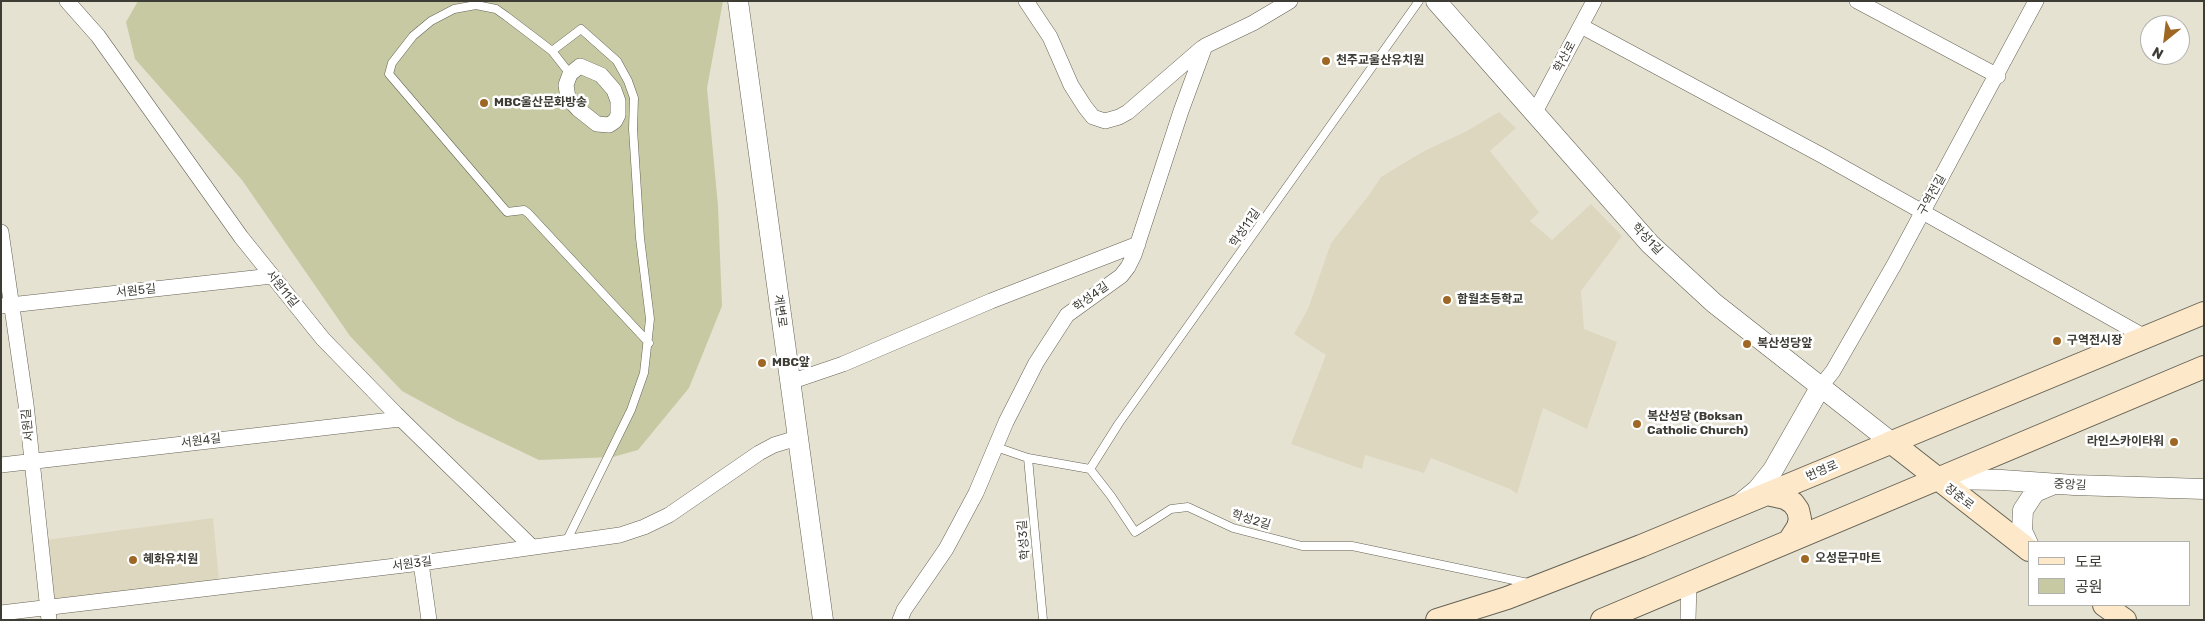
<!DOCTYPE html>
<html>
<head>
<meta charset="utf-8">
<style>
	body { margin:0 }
	#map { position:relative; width:2205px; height:621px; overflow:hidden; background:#e6e2d2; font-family:Rubik,"Noto Sans KR",sans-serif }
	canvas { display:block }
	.frame { position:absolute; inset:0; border:2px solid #3d3c35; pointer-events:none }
	.legend { position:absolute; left:2028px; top:541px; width:162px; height:65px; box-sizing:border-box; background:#fff; border:1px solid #b1b1ae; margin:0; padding:6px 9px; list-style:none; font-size:15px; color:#3d3c35 }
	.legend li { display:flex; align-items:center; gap:10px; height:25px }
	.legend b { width:25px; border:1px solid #b1b1ae }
	.north { position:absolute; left:2140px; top:15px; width:50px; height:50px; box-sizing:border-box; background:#fff; border:1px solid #b1b1ae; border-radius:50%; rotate:209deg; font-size:14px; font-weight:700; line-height:20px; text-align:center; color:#3d3c35 }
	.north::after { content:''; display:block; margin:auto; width:18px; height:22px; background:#9f6724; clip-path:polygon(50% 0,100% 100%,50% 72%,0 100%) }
</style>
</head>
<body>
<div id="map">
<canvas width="2205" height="621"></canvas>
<div class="frame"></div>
<ul class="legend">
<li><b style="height:6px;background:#fde8ca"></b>도로</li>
<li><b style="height:14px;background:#c7c9a3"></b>공원</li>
</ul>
<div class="north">N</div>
</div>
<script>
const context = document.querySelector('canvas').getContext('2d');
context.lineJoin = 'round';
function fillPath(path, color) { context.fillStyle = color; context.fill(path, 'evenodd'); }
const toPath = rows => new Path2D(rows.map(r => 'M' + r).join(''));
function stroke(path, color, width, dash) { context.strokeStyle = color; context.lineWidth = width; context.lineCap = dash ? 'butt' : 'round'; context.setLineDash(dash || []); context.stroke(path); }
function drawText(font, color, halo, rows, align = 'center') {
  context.font = font + ' Rubik,"Noto Sans KR",sans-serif'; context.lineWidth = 5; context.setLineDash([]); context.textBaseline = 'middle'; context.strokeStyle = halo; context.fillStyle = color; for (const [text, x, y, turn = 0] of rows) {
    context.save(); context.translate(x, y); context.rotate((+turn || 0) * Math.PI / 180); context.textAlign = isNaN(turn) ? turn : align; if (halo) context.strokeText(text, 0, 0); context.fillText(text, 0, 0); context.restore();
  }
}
fillPath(toPath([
	[1499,112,1516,128,1490,151,1539,212,1530,221,1552,240,1591,204,1622,236,1581,291,1584,329,1617,342,1587,429,1543,408,1517,494,1510,489,1431,458,1424,473,1365,455,1362,469,1291,444,1326,355,1294,334,1308,309,1331,243,1369,195,1381,177,1424,151,1465,132],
	[213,518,219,581,54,601,46,540]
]), '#ddd7c0');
fillPath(toPath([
	[138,1,723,1,707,88,718,206,722,306,689,388,638,450,613,457,539,460,457,421,402,391,350,336,242,180,135,59,126,22]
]), '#c7c9a3');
const service = toPath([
	[552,51,581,29,617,61,628,81,634,98,633,129,640,238,650,319,644,373,631,410,566,542],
	[570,74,552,51,506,16,496,9,476,5,454,9,431,21,413,36,392,63,389,74,507,212,524,210,528,213,649,343],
	[996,447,1028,458,1090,469,1111,496,1135,532,1171,509,1188,507,1233,528,1302,546,1352,546,1528,583],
	[1028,458,1043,620],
	[1090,469,1119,423,1419,1]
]);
const minor = toPath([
	[67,1,98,36,241,237,323,339,396,414,531,546],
	[1026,1,1050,37,1071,85,1085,107,1093,117,1105,121,1119,117,1128,112,1202,48],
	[1857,1,1998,76],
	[1581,26,1823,156,2145,337],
	[580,66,601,75,614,90,618,101,618,115,615,121,609,125,597,124,578,109,568,98,566,85,570,74,580,66],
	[1535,112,1594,1],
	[1,232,26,404,49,620],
	[1,306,272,276],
	[790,382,843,364,991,301,1138,244],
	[1821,386,1833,371,1894,265,2036,1],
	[1,465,400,419],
	[421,563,429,620],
	[1,613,421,563,620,535,644,527,669,515,759,453,774,445,797,438],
	[900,620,904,610,946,549,976,493,1006,422,1036,363,1067,315,1121,276,1128,267,1134,255,1181,111,1205,46,1253,23,1290,1],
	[1688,620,1689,583]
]);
const tertiary = toPath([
	[738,1,823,620],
	[1436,1,1650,244,1714,303,1891,442],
	[1938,479,2002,480,2074,485,2204,489],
	[1741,503,1757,490,1773,470,1821,386],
	[2029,546,2022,531,2023,510,2035,492,2054,484]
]);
const secondary = toPath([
	[1891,442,2029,550],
	[1767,494,1785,498,1793,503,1798,510,1800,519,1798,527,1789,541],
	[2104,605,2125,620],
	[1437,620,1507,598,1641,546,2204,313],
	[1602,620,2204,367]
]);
stroke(service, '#666355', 9);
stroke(minor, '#666355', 16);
stroke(tertiary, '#666355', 21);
stroke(secondary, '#666355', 24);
stroke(service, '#fff', 8);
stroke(minor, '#fff', 15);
stroke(tertiary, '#fff', 20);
stroke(secondary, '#fde8ca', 22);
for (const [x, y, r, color] of [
	[1326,61,5,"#9f6724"],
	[484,103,5,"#9f6724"],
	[1447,300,5,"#9f6724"],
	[2057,341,5,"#9f6724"],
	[1747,344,5,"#9f6724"],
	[762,363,5,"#9f6724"],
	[1637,424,5,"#9f6724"],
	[2174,442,5,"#9f6724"],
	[1805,559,5,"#9f6724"],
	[133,560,5,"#9f6724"]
]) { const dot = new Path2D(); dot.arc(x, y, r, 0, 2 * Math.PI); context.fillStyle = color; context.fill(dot); stroke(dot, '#fff', 2); }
drawText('12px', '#3d3c35', '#fff', [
	["학산로",1565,57,-62],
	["구역전길",1932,195,-61],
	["학성11길",1245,228,-55],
	["학성1길",1647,239,46],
	["서원11길",282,289,51],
	["서원5길",136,291,-6],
	["학성4길",1091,297,-36],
	["계변로",780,311,82],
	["서원길",28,425,-96],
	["서원4길",201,441,-7],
	["번영로",1822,471,-23],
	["중앙길",2070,485,3],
	["장춘로",1959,497,38],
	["학성2길",1251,520,17],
	["학성3길",1024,540,-95],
	["서원3길",412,564,-7]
]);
drawText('bold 12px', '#3d3c35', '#fff', [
	["천주교울산유치원",1336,61],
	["MBC울산문화방송",494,103],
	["함월초등학교",1457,300],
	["구역전시장",2067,341],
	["복산성당앞",1757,344],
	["MBC앞",772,363],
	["복산성당 (Boksan",1647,417],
	["Catholic Church)",1647,431],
	["라인스카이타워",2164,442,"right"],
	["오성문구마트",1815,559],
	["혜화유치원",143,560]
], 'left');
</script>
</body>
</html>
